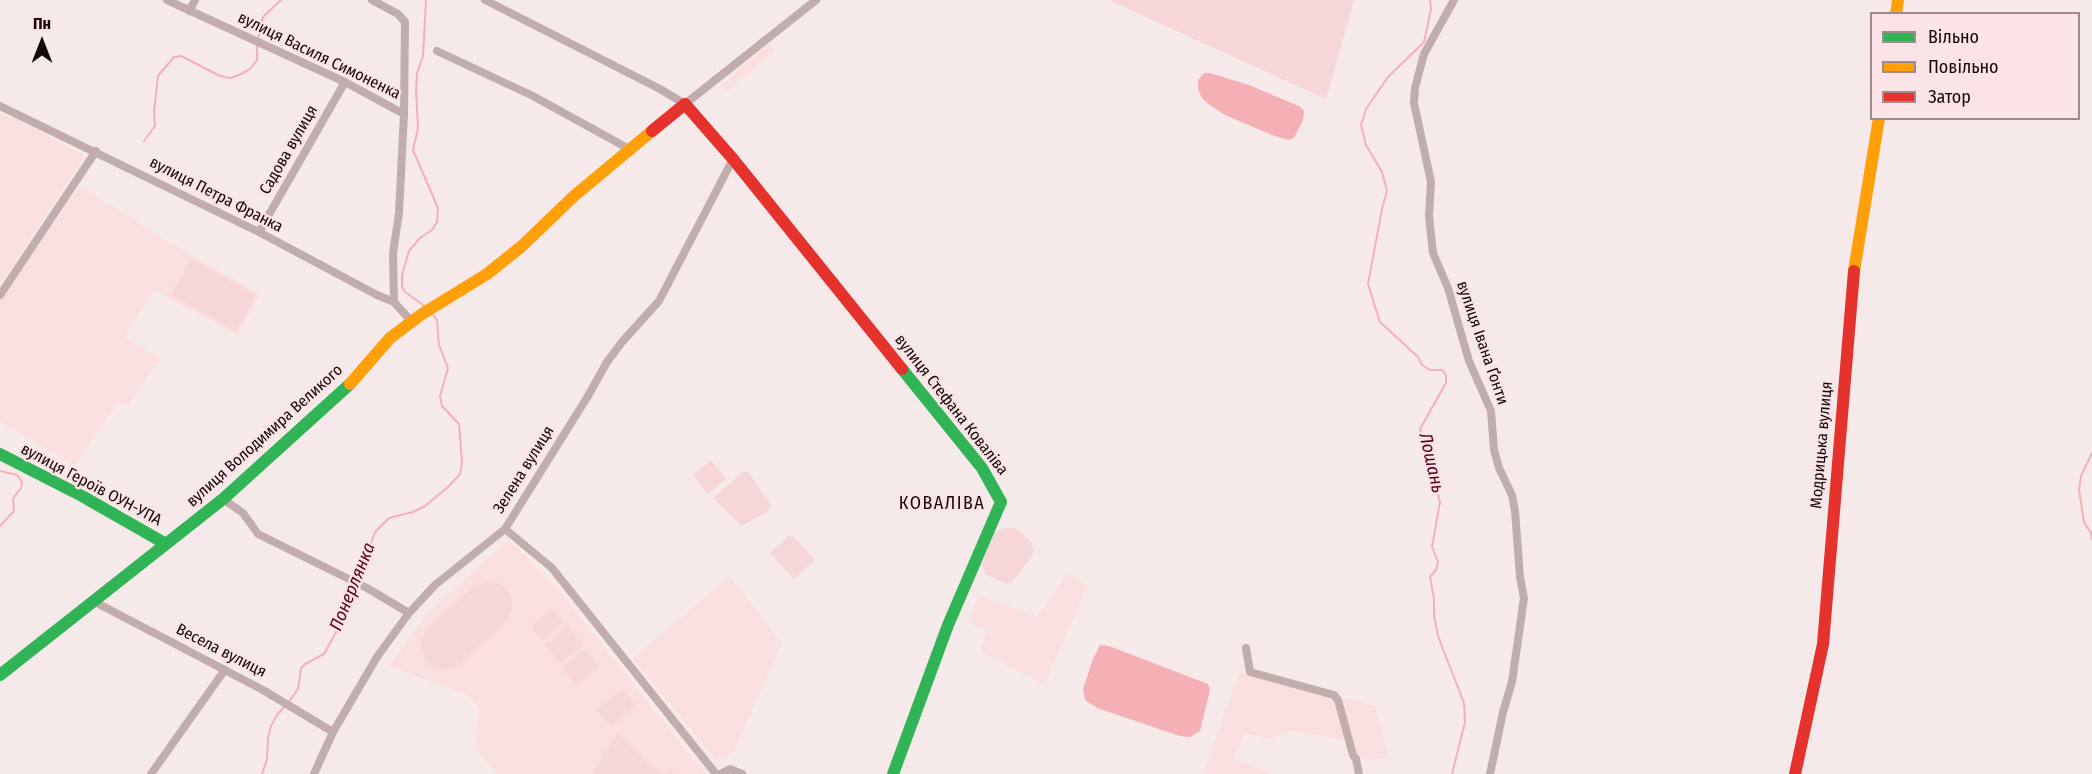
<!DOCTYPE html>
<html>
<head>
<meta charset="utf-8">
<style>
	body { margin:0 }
	#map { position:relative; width:2092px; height:774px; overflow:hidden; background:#f6e9ea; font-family:"Fira Sans Condensed",sans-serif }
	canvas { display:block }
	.legend { position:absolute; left:1870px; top:12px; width:210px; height:108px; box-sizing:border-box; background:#fce3e5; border:2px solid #9f8b8d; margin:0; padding:8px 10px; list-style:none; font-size:18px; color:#140809 }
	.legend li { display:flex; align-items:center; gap:12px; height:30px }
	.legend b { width:30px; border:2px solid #9f8b8d }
	.north { position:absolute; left:12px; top:12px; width:60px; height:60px; -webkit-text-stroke:4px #fce3e5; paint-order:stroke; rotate:0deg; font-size:16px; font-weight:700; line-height:24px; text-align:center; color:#140809 }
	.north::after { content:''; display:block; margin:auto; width:21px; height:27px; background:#140809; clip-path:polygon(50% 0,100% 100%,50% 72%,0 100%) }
</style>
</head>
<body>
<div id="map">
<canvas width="2092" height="774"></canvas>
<ul class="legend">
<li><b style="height:8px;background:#30b455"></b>Вільно</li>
<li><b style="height:8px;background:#ff9f0a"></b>Повільно</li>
<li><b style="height:8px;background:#e5322d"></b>Затор</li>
</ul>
<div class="north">Пн</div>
</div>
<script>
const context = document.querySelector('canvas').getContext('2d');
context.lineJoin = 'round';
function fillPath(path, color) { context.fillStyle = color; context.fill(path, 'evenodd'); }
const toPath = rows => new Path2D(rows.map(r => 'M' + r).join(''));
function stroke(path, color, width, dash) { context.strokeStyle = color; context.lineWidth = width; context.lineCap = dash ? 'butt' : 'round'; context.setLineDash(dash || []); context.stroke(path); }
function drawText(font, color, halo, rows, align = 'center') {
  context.font = font + ' "Fira Sans Condensed",sans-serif'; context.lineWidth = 4.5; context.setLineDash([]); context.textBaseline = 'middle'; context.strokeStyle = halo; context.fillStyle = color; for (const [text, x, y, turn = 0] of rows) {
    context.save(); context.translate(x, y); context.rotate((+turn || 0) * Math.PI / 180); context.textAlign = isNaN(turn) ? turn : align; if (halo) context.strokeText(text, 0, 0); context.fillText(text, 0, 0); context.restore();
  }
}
fillPath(toPath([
	[769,44,775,51,726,92,720,86],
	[0,114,28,125,85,156,0,285],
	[80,186,179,248,260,294,237,335,154,290,124,337,160,358,128,406,119,401,75,465,0,422,0,301],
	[509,540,553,584,705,774,498,774,475,748,479,708,469,696,390,666,423,619,437,604],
	[1068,573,1087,587,1044,685,980,651,986,631,968,622,979,595,1037,617],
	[730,577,782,643,733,753,717,761,632,658],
	[1239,673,1375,706,1389,758,1351,760,1345,740,1291,731,1270,739,1244,733,1234,759,1269,772,1268,774,1203,774]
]), '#fadfe1');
fillPath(toPath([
	[1112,0,1354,0,1326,99,1113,2],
	[191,259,256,295,236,331,171,295],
	[711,460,726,479,708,494,693,475],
	[743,472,748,472,770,503,770,510,742,526,713,498],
	[1011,528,1018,530,1032,543,1034,551,1032,556,1012,582,1006,584,985,574,982,563,994,533,1001,529],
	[791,534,815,560,794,579,770,553],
	[487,581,501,584,510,594,512,608,508,620,458,666,446,670,432,666,427,662,421,649,421,642,425,631,475,585],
	[552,609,563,622,543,640,531,627],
	[568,626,583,645,560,663,545,645],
	[585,649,599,667,576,685,562,667],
	[623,689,636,706,611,726,597,709],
	[618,732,647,762,663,774,671,770,674,774,595,774,593,772]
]), '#f6d6d8');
fillPath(toPath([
	[1204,73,1210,73,1249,85,1301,107,1304,111,1303,120,1294,138,1288,140,1272,135,1225,115,1207,103,1202,98,1198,89,1198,80],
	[1100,645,1109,646,1208,684,1210,690,1200,731,1190,737,1180,736,1097,708,1085,700,1083,689,1093,659]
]), '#f5b0b6');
stroke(toPath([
	[1430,0,1431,9,1424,42,1388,77,1366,109,1361,125,1366,145,1382,172,1387,191,1382,209,1368,284,1380,322,1418,357,1422,365,1430,370,1442,370,1446,375,1446,383,1420,429,1440,502,1432,547,1438,562,1436,570,1430,577,1434,599,1434,616,1438,636,1464,703,1465,722,1452,774],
	[258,39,263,17,281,0],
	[144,141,155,126,154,111,158,76,174,57,181,56,220,76,230,78,239,75,250,69,257,60,257,44],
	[426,307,405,292,402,287,402,275,409,251,420,238,432,230,437,222,438,208,413,150,418,128,416,90,417,73,423,56,426,0],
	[2092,453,2081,476,2079,490,2084,522,2091,533,2092,539],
	[0,471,17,475,22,482,21,488,13,499,14,511,0,526],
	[358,581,375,532,389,518,413,512,425,506,448,487,460,474,462,462,459,424,442,406,440,396,448,368,439,345,437,320,432,314],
	[288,703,298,689,301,668,305,664,324,654,330,643,343,620,356,586],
	[262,774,267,759,268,738,271,726,277,715,284,707]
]), '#f5b0b6', 2);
stroke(toPath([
	[167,0,345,82,404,114],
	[372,0,398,14,405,22,404,114,399,213,393,253,394,302],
	[485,0,660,89,685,104,816,0],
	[1454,0,1424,54,1415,88,1414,103,1431,182,1429,216,1433,253,1448,288,1469,361,1491,411,1494,450,1499,468,1512,495,1515,511,1520,577,1524,598,1512,682,1503,712,1490,774],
	[189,11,195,0],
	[437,51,533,96,631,150],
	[0,106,259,232,377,295,394,302,411,321],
	[259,232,345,82],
	[0,295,96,151],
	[223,499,243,513,258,534,367,588,409,613],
	[505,529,552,568,716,774],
	[93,601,263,690,333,732],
	[1246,648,1250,672,1334,695,1338,700,1353,755,1356,759,1359,774],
	[151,774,224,671],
	[314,774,333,732,377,657,409,613,435,585,505,529,588,396,607,362,622,342,659,301,733,159],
	[720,774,730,769,742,774]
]), '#c2adae', 8);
stroke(toPath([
	[0,454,82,496,166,544],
	[0,675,223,499,350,384],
	[893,774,948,625,1001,502,982,468,902,369]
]), '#30b455', 12);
stroke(toPath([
	[1896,14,1898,0],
	[1854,271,1879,118],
	[350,384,390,338,422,314,487,274,522,246,574,196,652,131]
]), '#ff9f0a', 12);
stroke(toPath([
	[652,131,685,104,733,159,902,369],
	[1795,774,1823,644,1854,271]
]), '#e5322d', 12);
drawText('16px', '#140809', '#fce3e5', [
	["вулиця Василя Симоненка",319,56,26],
	["Садова вулиця",289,150,-60],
	["вулиця Петра Франка",216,195,27],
	["вулиця Івана Ґонти",1482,343,71],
	["вулиця Стефана Коваліва",951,405,52],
	["вулиця Володимира Великого",265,436,-42],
	["Модрицька вулиця",1822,445,-85],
	["Зелена вулиця",524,470,-58],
	["вулиця Героїв ОУН-УПА",91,485,28],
	["Весела вулиця",221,651,27]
]);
drawText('italic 18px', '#57031a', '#fce3e5', [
	["Лошань",1431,463,77],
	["Понерлянка",353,587,-68]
]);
context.letterSpacing = '1.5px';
drawText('18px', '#140809', '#fce3e5', [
	["КОВАЛІВА",942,504]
]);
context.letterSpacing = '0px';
</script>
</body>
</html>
